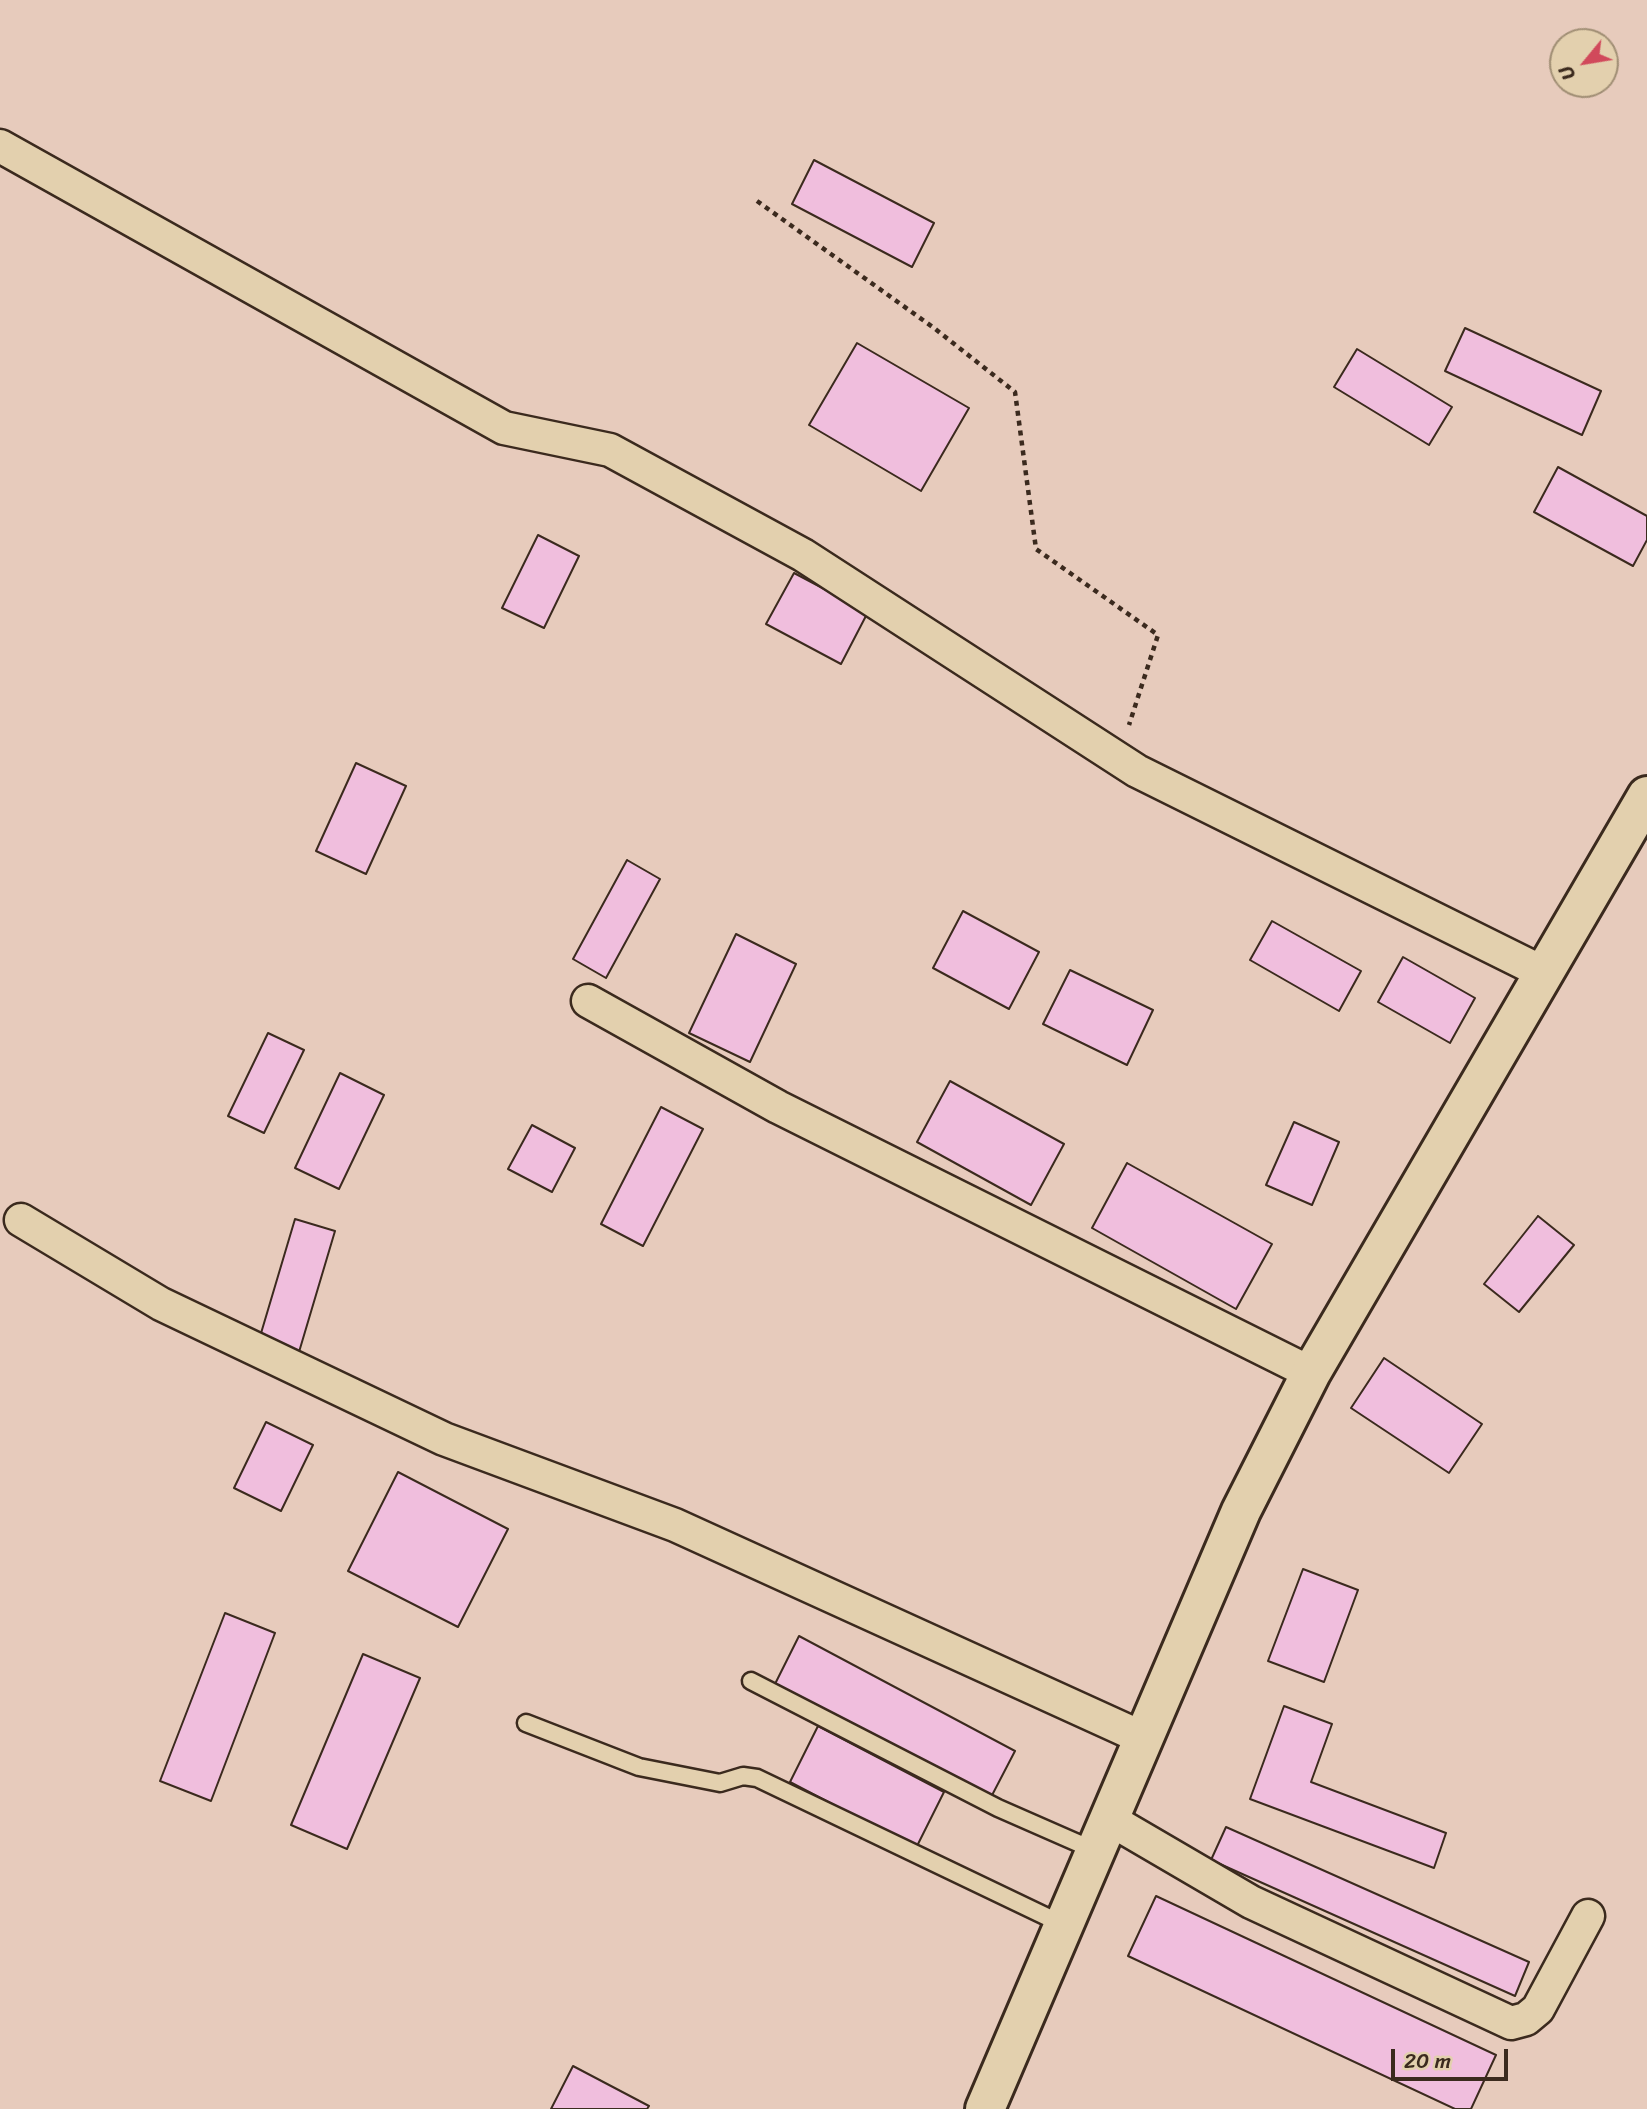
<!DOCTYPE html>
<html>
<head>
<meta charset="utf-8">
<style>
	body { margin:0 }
	#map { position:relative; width:1647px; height:2109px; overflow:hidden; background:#e7cbbc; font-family:Sriracha,sans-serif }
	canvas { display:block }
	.north { position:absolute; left:1549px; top:28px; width:70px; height:70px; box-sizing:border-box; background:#e3d0ae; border:2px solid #a08e74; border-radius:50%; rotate:240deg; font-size:19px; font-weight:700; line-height:28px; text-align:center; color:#3b2a1e }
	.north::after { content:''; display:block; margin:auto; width:24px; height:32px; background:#d1495b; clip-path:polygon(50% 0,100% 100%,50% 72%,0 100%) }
	.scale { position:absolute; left:1391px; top:2049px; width:117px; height:32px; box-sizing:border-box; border:4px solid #3b2a1e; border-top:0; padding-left:9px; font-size:21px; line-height:24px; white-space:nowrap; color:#3b2a1e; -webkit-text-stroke:5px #e3d0ae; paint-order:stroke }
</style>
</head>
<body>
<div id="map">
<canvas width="1647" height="2109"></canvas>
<div class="north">U</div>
<div class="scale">20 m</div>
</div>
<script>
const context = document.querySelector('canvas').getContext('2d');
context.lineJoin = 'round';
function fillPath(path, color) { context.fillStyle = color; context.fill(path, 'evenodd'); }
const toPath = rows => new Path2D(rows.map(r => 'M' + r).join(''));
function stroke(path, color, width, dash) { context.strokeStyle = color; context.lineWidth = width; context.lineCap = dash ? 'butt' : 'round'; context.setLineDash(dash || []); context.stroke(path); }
const building = toPath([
	[814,160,934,223,912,267,792,204,814,160],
	[1465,328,1601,391,1582,435,1445,371,1465,328],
	[857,343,969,408,921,491,809,425,857,343],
	[1357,349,1452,407,1429,445,1334,387,1357,349],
	[1558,467,1647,516,1647,540,1633,566,1534,512,1558,467],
	[538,535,579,556,544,628,502,608,538,535],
	[794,573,868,612,841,664,766,624,794,573],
	[356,763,406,786,366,874,316,851,356,763],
	[627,860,660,879,606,978,573,959,627,860],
	[963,911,1039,952,1009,1009,933,968,963,911],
	[1272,921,1361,971,1339,1011,1250,960,1272,921],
	[736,934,796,964,750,1062,689,1033,736,934],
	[1403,957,1475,998,1450,1043,1378,1002,1403,957],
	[1070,970,1153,1010,1127,1065,1043,1024,1070,970],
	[268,1033,304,1050,264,1133,228,1116,268,1033],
	[340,1073,384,1095,339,1189,295,1168,340,1073],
	[950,1081,1064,1144,1031,1205,917,1142,950,1081],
	[661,1107,703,1129,643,1246,601,1224,661,1107],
	[1294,1122,1339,1142,1312,1205,1266,1185,1294,1122],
	[532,1125,575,1148,552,1192,508,1169,532,1125],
	[1127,1163,1272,1244,1236,1309,1092,1228,1127,1163],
	[1538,1216,1574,1245,1519,1312,1484,1284,1538,1216],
	[295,1219,335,1231,299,1352,259,1340,295,1219],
	[1384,1358,1482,1424,1449,1473,1351,1408,1384,1358],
	[266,1422,313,1445,281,1511,234,1488,266,1422],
	[398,1472,508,1529,458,1627,348,1571,398,1472],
	[1303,1569,1358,1590,1324,1682,1268,1661,1303,1569],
	[225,1613,275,1633,211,1801,160,1781,225,1613],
	[799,1636,1015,1751,989,1801,774,1686,799,1636],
	[363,1654,420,1678,347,1849,291,1825,363,1654],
	[1284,1706,1332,1724,1311,1782,1446,1833,1434,1868,1250,1799,1284,1706],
	[818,1726,944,1792,916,1848,790,1782,818,1726],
	[1226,1827,1529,1962,1515,1996,1211,1860,1226,1827],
	[1156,1896,1496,2055,1471,2109,1455,2109,1128,1956,1156,1896],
	[573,2066,649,2106,647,2109,551,2109,573,2066]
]);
fillPath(building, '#f0bedd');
stroke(building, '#3b2a1e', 2);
const lane = toPath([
	[751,1681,998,1808,1096,1851],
	[526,1723,639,1767,720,1783,743,1776,757,1778,1064,1925]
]);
const street = toPath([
	[0,146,504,428,610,450,803,555,1137,771,1542,972],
	[588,1001,778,1107,1311,1373],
	[21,1220,161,1304,444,1439,675,1525,1143,1738],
	[1109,1819,1251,1902,1511,2023,1526,2019,1538,2009,1588,1916]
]);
const secondary = toPath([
	[985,2109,1241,1511,1311,1373,1647,796]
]);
stroke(lane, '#3b2a1e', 21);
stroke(street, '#3b2a1e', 37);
stroke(secondary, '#3b2a1e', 44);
stroke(toPath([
	[757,201,934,328,1015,392,1036,549,1158,635,1129,725]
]), '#3b2a1e', 4.5, [5, 5]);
stroke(lane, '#e3d0ae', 16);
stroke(street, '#e3d0ae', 32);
stroke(secondary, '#e3d0ae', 38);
</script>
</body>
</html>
